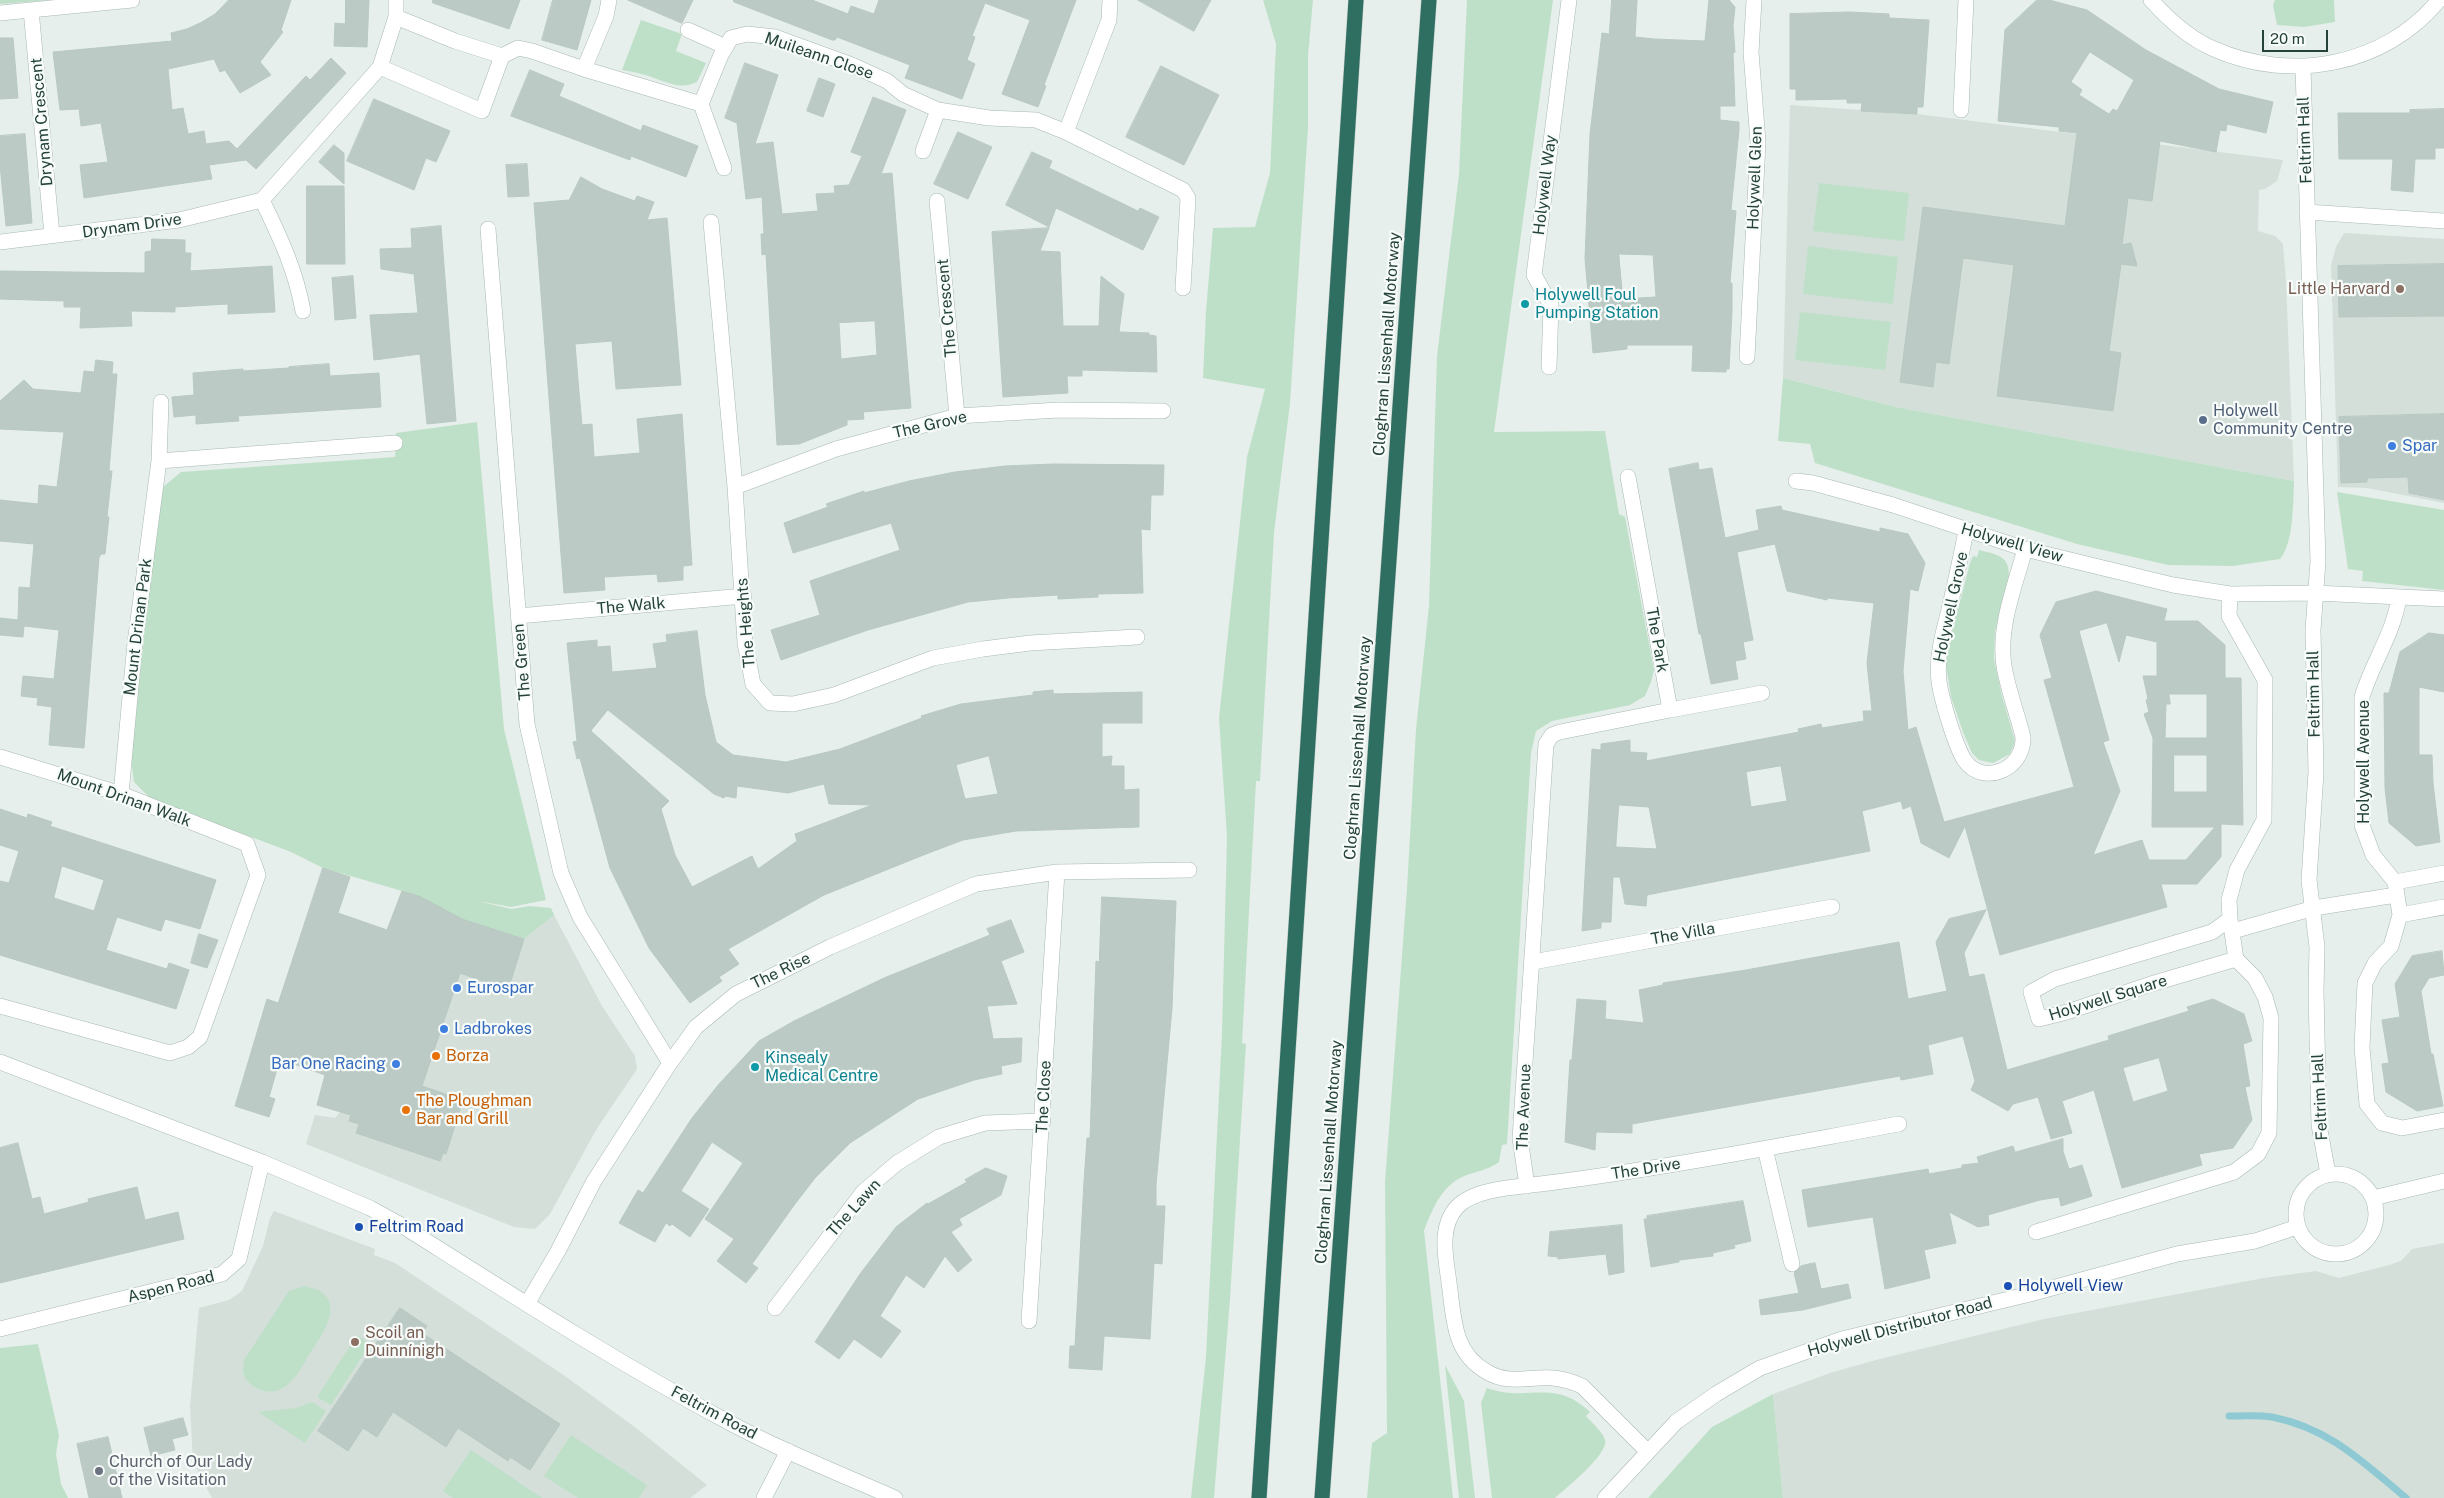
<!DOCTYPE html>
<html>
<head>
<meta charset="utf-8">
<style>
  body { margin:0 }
  #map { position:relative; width:2444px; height:1498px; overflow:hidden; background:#e6efeb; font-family:"Public Sans",sans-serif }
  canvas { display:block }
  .scale { position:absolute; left:2262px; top:30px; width:66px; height:22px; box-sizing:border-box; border:2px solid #24423a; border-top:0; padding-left:6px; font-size:15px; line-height:18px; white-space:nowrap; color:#24423a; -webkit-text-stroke:4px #f7fbf9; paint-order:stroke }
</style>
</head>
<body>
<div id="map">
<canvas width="2444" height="1498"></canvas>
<div class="scale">20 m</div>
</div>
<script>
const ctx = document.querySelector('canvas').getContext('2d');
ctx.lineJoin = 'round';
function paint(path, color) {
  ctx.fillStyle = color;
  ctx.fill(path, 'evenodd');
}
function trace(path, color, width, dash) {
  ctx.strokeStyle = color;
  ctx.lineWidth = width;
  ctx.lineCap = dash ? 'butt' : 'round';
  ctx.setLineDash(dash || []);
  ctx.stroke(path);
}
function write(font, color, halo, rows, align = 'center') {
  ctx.font = font + ' "Public Sans",sans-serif';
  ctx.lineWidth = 4.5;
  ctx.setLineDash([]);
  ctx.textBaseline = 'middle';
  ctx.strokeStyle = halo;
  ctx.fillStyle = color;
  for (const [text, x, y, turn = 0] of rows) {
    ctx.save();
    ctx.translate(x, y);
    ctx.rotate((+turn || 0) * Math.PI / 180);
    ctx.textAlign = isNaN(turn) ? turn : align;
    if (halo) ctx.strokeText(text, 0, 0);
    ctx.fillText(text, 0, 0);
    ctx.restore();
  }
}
paint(new Path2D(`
  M1790 105 1917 114 2283 160 2277 181 2265 189 2259 190 2258 231 2275 236 2283 244 2286 281 2294 481 1896 407 1783 378Z
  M2344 233 2444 239V503L2367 488 2338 487 2331 265 2336 247Z
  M416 895 462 919 524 939 554 915 602 1006 635 1056 637 1069 596 1130 550 1214 535 1229 514 1227 306 1144 315 1115 335 1118 340 1112Z
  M274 1211 375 1249 374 1255 395 1263 565 1376 636 1428 707 1485 690 1498H212L193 1462 190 1406 199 1308 229 1300 242 1291 263 1246 270 1218Z
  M2444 1243V1498H1783L1773 1394 1830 1373 1876 1360 2044 1319 2264 1278 2316 1271 2339 1278 2389 1265 2401 1261 2412 1249Z`), '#d4dfda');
paint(new Path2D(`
  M0 0H51L0 4Z
  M1263 0H1313L1308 56V127L1290 403 1274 533 1260 781H1256L1242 1043 1246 1044 1230 1299 1214 1498H1191L1206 1357 1222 1033 1227 837 1219 718 1247 457 1265 389 1203 378 1206 311 1213 228 1255 227 1270 173 1276 44Z
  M1467 0H1553L1494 432 1605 431 1619 514 1625 517 1654 670 1651 682 1645 696 1630 705 1552 721 1536 731 1531 753 1507 1144 1502 1145 1499 1162C1487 1171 1475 1171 1462 1177 1441 1187 1432 1210 1424 1231L1453 1498H1367L1372 1443 1387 1433 1385 1182 1407 889 1416 729 1429 606 1437 356 1459 174Z
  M2275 0H2334L2335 22 2304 27 2277 25 2273 5Z
  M641 20 682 34 676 51 706 63 697 82C677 91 664 80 645 75 638 73 630 71 622 70Z
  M1819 183 1909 193 1904 241 1813 231Z
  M1808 246 1898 257 1893 304 1803 294Z
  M1800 312 1891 322 1885 370 1795 360Z
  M1783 378 1896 407 2294 481C2293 503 2294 542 2280 559L2233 566 2168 565 2077 544 1815 463 1810 444 1778 441Z
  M477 422 504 729 546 900 511 907 478 901 511 909 530 906 551 908 554 915 524 939 462 919 416 895 323 868 291 852 151 799 134 782 131 760 157 514 163 487 181 472 395 457 396 433Z
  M2337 492 2444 510V590L2362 581 2363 571 2348 569Z
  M1979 550C1998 555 2009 555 2009 577L1995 631 1994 659 2002 696 2015 741 2010 754 1993 763 1979 760 1972 753 1963 732 1951 697 1945 659 1970 563 1973 556 1977 557Z
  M305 1286C309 1288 316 1288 320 1291 345 1307 319 1339 309 1355 302 1367 295 1381 283 1388 269 1397 246 1388 243 1371 243 1368 244 1363 244 1360L289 1291Z
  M357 1335 370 1344 331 1405 317 1397Z
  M38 1344 59 1435 56 1454 61 1484 68 1498H0V1348Z
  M1445 1365 1464 1401 1475 1498H1459Z
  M1487 1388C1529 1403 1553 1377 1590 1412L1586 1416C1592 1423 1603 1432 1605 1440 1609 1454 1566 1488 1555 1498H1492L1481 1403Z
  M1773 1394 1783 1498H1648L1712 1427Z
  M312 1402 326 1411 305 1443 258 1412 296 1408Z
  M571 1435 647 1485 639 1498H578L544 1476Z
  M471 1450 542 1498H453L443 1491Z`), '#bfe0c8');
trace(new Path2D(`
  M2229 1416C2243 1416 2258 1415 2272 1417 2329 1428 2363 1462 2406 1498`), '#8ec9d4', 7);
const building = new Path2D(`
  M229 0H291L281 30 283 32 260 62 271 75 240 93 225 70 220 72 214 59 168 69 172 110 183 108 188 134 204 131 206 144 229 141 237 149 306 76 310 80 331 58 346 73 256 169 246 160 209 165 212 179 84 198 80 165 108 162 101 123 81 126 79 109 60 110 53 52 172 41 171 33 187 29 202 22 215 14Z
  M346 0H369L367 47 334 46 335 23 345 24Z
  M433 0H520L509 29 433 3Z
  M553 0H591L577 50 542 40Z
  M628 0H693L682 23Z
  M734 0H812L848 14 851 6 874 14 879 0H1076L1044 85 1046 86 1038 107 1002 94 1030 20 985 3 972 36 975 37 967 60 975 64 962 99 905 78 910 65 837 37 835 40H832L734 2Z
  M1138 0H1211L1194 31Z
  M1612 0H1637L1635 37 1654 39 1705 41 1709 0H1729L1735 7 1733 26 1735 52 1733 53 1735 106H1720V120L1739 122V130L1731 210 1736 211 1730 283H1732V312L1729 369H1726V372L1692 371 1693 345H1627V349L1593 353 1585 258 1590 134 1602 33 1609 34ZM1619 254 1653 255 1656 297 1623 299Z
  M2037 0H2049L2087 10 2146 50 2219 89 2273 102 2266 133 2227 124 2226 131 2220 130 2216 152 2160 141 2152 201 2128 198 2122 245 2131 243 2137 266 2121 264 2109 351 2121 353 2113 411 1997 396 2014 265 1963 258 1949 364 1936 362 1933 387 1900 382 1923 207 2065 226 2077 133 2059 131V127L1998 121 2005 30ZM2090 52 2134 80 2117 111 2113 109 2109 114 2079 95 2082 90 2071 82Z
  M1850 12 1889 14V18L1929 20 1923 107H1917V114L1861 111 1862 103H1847V99L1796 100V89H1790V14Z
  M0 38H13L18 98 0 99Z
  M745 63 778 75 755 144 773 142 782 214 818 211 816 194 835 193 834 186 849 185 862 156 851 152 873 97 906 110 881 174 892 173 911 408 863 412 864 419 847 420V425L799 444 777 445 766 254 762 255 761 234H764L762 197 746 199 737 123 725 118ZM875 321 877 355 841 359 839 323Z
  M1161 66 1219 95 1184 165 1126 137Z
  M530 70 564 84 559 96 641 131 643 125 698 146 686 177 631 156 630 160 511 116Z
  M819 78 835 84 823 117 807 111Z
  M374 99 450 131 436 162 426 158 414 190 347 161Z
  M2444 109V148H2435V159H2415L2413 192 2391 190 2393 159H2339L2338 113H2410V110Z
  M958 132 992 147 968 199 934 184Z
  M25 134 32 223 6 226 0 165V136Z
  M334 145 344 153V184L319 162Z
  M1032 152 1052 161 1049 168 1138 211 1140 208 1159 217 1143 250 1056 208 1049 227 1006 205Z
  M527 164 529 196 508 197 506 165Z
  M581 177 602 189 635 201 637 196 654 202 647 220 667 218 681 385 616 389 612 341 575 344 579 392 582 425 592 424 594 457 640 453 637 419 682 414 692 565 683 566V580L658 582 657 574 604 577 605 590 564 593 534 203 569 200Z
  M307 186H344L345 264H307Z
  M441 226 456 421 427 424 420 354 374 360 370 315 418 313 414 274 381 269 380 249 412 248 411 229Z
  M1049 228 1040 251 1060 252 1063 326H1099L1101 276 1124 294 1119 332 1149 333V335L1156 336 1157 372 1082 370V376H1067L1068 393 1003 397 992 232Z
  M152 239 185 240V253H191L190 271 272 266 275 312 228 314V304L175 307V312L131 311 132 326 80 328 81 307H64V301L0 299V271L145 273V252L151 251Z
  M2444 264V316L2339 317 2338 266Z
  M353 276 356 318 335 320 332 278Z
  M96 360 113 362 112 374H117L109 471H112L107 517H109L105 554H101L99 558 84 748 49 745 52 707 37 705 38 698 21 696 23 676 54 679 59 630 24 626 23 637 0 635V618L18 620 19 587 30 588 34 544 0 541V500L38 504 39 485 57 487 64 432 0 429V401L24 380 33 389 81 393 84 371 94 372Z
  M329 364 330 376 379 373 381 407 238 416 239 421 196 424V415L174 417 172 397 194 395 193 373 243 369V371L289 368V367Z
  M2444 414V500L2409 493 2408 477 2367 478V482L2341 483 2339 417Z
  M1698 463 1699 470 1712 468 1725 538 1759 530 1756 510 1781 506 1782 510 1862 528 1880 532V528L1908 534 1925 563 1918 591 1910 589 1903 671 1908 730 1916 727 1944 822 2074 787 2044 680 2052 678 2040 635 2056 602 2096 591 2167 609 2164 621H2198L2225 645V678H2241L2243 825 2221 824V857L2197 884H2161L2167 907 2000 955 1965 826 1949 858 1921 843 1911 806 1903 809 1901 801 1862 811 1870 851 1647 895 1646 906 1625 904 1620 877H1613L1611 922H1601V928L1582 931 1592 749 1601 750V744L1630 740V752L1647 753 1646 761 1799 732 1798 729 1821 724 1822 728 1864 721 1863 711H1872L1867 663 1874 603 1827 598V600L1787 591 1775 544 1737 552 1753 640 1743 642 1746 659 1735 661 1738 679 1711 684 1701 634H1699L1669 469ZM2107 623 2119 662 2126 635 2157 642V676H2143L2148 699 2146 700 2149 712 2144 714 2153 738 2152 827H2215L2186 860H2149L2142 840 2093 855 2120 791 2103 742 2109 740 2079 631ZM2169 694H2207V738H2165L2166 704H2170ZM2174 755H2207V792H2174ZM1781 766 1787 801 1751 807 1746 772ZM1619 805 1649 807 1657 849 1616 847Z
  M1054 464 1164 465 1163 495H1151L1150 530 1141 529 1143 593 1098 594V597L1058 599V595L1008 598 968 602 868 630 781 660 771 630 820 615 810 581 900 550 891 523 793 553 784 523 828 507 826 504 864 491V493L909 481 955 472 1005 466Z
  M697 631 705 695 716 742 733 755 786 762 840 749 922 718 921 716 961 704 1033 695V692L1053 690V694L1142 692V723H1102V757L1112 756 1111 766H1124V790L1139 789V827L1016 831 963 840 926 854 824 895 728 949 739 964 719 977 722 981 690 1003 649 948 610 868 580 758 577 759 573 742 577 741 567 643 597 640V647L610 646 612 672 657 668 653 644 667 642 666 635ZM608 710 714 794 724 798 725 796 736 798 737 786 788 793 824 784 829 804 872 805 795 834 797 841 758 869 752 856 692 887 675 855 661 809 669 801 591 731ZM989 756 998 794 965 799 956 765Z
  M2429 633 2444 635V692L2419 687V755H2432L2433 783 2440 842 2416 846 2389 823 2385 788 2384 693H2389L2400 652Z
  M0 809 27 818 28 814 52 822 50 826 216 880 200 929 165 919 161 931 117 917 106 950 167 969 169 963 189 970 176 1009 0 955V881L9 883 19 851 0 845ZM62 866 104 880 94 911 54 898Z
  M323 868 350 877 338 913 387 930 402 891 419 896 462 919 524 939 508 990 460 973 422 1086 463 1100 446 1154 443 1153 440 1161 356 1133 359 1124 349 1121 351 1115 317 1105 325 1075 280 1059 269 1097 275 1099 269 1117 235 1106 267 999 278 1003Z
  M1102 897 1176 901 1172 1008 1156 1185V1206H1165L1162 1264 1154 1263 1150 1339 1104 1336 1102 1370 1069 1368 1070 1346H1075L1084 1182 1087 1138H1090L1096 961 1099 962Z
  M1986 910 1964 953 1969 977 1984 974 2007 1070 2109 1040 2108 1036 2189 1011 2187 1007 2213 999 2244 1014 2252 1041 2243 1044 2250 1086 2245 1087 2252 1120 2233 1148 2199 1154 2202 1165 2122 1188 2094 1090 2062 1101 2072 1133 2051 1139 2038 1097 2013 1104 2008 1111 1971 1090 1975 1081 1963 1036 1928 1045 1933 1074 1901 1080 1900 1076 1632 1124V1133L1596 1132 1595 1150 1565 1142 1570 1060H1572L1577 999 1606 1001 1605 1019 1644 1023 1639 990 1663 985V983L1746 970 1899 942 1908 999 1947 991 1936 942 1949 919ZM2159 1058 2168 1091 2133 1102 2123 1068Z
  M1011 920 1024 952 1001 961 1017 1004 987 1006 993 1039 1022 1038 1021 1062 1001 1066 1002 1074 974 1080 918 1099 850 1143 815 1178 795 1204 752 1264 758 1268 746 1283 717 1261 734 1239 705 1219 743 1163 712 1142 681 1191 709 1209 690 1237 672 1224 670 1226 666 1223 655 1242 619 1223 638 1190 643 1193 692 1118 719 1084 759 1041 794 1021 884 978 990 935 987 929Z
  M199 934 218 940 207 968 191 963Z
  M2442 951 2444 975 2429 978 2421 991 2431 1054H2433L2443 1106 2417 1111 2386 1092 2382 1064 2389 1063 2382 1020 2400 1017 2395 984 2412 956Z
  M2063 1139V1151L2069 1169 2082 1165 2092 1196 2061 1206 2059 1197 2040 1200 1988 1215 1989 1225 1978 1227 1949 1212 1956 1243 1924 1250 1930 1278 1885 1289 1873 1217 1808 1227 1802 1190 1928 1169 1929 1174 1962 1168V1165L1979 1163 1977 1157 2013 1146 2015 1152Z
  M18 1143 32 1199 40 1197 44 1214 89 1202 88 1199 137 1187 145 1220 178 1212 184 1239 0 1283V1148Z
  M986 1168 1007 1176 1001 1195 959 1219 962 1225 951 1232 972 1260 958 1272 945 1256 924 1288 906 1275 880 1316 901 1331 881 1358 854 1339 839 1359 815 1342 860 1274 896 1227 927 1203 928 1204 967 1182 965 1180Z
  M1743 1201 1751 1241 1734 1245 1735 1248 1713 1253V1256L1679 1260V1262L1651 1267 1644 1219H1647V1216Z
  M1622 1225 1624 1272 1609 1275 1606 1254 1558 1259V1257L1548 1256 1550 1232Z
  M1815 1263 1821 1289 1848 1284 1851 1298 1803 1310 1761 1315 1759 1300 1799 1293 1794 1273 1801 1266Z
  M400 1308 427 1326 422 1333 560 1424 530 1470 510 1457 508 1461 458 1428 446 1447 393 1412 377 1437 363 1428 348 1451 318 1431Z
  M183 1418 188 1435 172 1439 175 1450 151 1456 144 1428Z
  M108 1437 122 1498H89L77 1444Z`);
paint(building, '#bbcac4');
trace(building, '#b8c9c2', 1);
const minor = new Path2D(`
  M2151 0C2168 19 2190 39 2214 49 2291 83 2385 66 2439 0
  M31 10 52 235
  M0 13 132 0
  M688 30 726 47
  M502 56 518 48 532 51 584 69 606 16 609 0
  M380 67 482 111 502 56 455 41 396 17
  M2303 67 2318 561 2313 630 2316 772 2309 880 2317 947 2316 991 2319 1125 2328 1174
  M584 69 701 104 724 168
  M701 104 721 55 731 38 747 34 775 37 852 65 887 81 903 94 938 110 989 118 1036 120 1066 132 1183 190 1188 198 1183 288
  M1961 110 1966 0
  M1066 132 1109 20 1110 0
  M923 151 938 110
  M262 200C280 237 296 271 303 311
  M937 201 957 416
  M2307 212 2444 221
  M711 222 735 487 745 643 753 684 770 703 793 704 834 695 933 658 983 649 1030 643 1137 637
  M488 229 527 724 561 873 580 917 670 1063
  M0 242 179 220 262 200 380 67 396 17V0
  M1747 357 1758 142 1751 52 1754 0
  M1549 367 1551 305 1534 275 1569 0
  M159 461 161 402
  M1628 477 1670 710 1762 693
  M1796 481 1813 483 1893 505 2025 549 2173 585 2230 594 2315 593 2444 599
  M735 487 836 449 957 416 1059 410 1163 411
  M1966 531C1961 557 1955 583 1949 610 1943 633 1936 657 1939 681 1941 698 1956 748 1965 761 1983 786 2024 770 2023 737 2017 713 2008 690 2004 666 1998 627 2015 586 2025 549
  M2399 597C2394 633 2372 663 2362 697V825L2373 855 2395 882 2400 915 2391 946 2375 963 2365 983 2362 1047 2367 1104 2382 1123 2402 1128 2444 1120
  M518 616 744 596
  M0 757 121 794 247 844 258 875 200 1037 188 1047 170 1053 0 1006
  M121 794 135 643 159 461 395 443
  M2395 882 2444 873
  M2400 915 2444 907
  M2230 919 2212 932 2055 979 2031 992 2039 1019 2067 1012 2151 984 2236 959
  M2233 931 2314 908 2396 895
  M1533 962 1832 907
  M0 1062 262 1162 370 1208 401 1225C506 1291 610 1358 719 1417 775 1448 836 1472 895 1498
  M1765 1148 1792 1264
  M2296 1214a40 40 0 1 1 80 0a40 40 0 1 1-80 0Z
  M1527 1186 1520 1138 1546 744 1552 735 1560 732 1670 710
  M2373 1198 2444 1181
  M2036 1232 2234 1172 2258 1154 2269 1133 2271 1018 2265 997 2255 978 2236 959 2230 919 2229 900 2237 870 2264 820 2265 680 2229 616 2230 594
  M527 1304 558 1251 594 1181 670 1063 696 1027 736 994 830 947 976 884 1057 872 1189 870
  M775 1308 863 1192 897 1163 939 1137 985 1123 1043 1121
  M1029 1321 1057 872
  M0 1329 222 1274 239 1259 262 1162
  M1647 1451 1582 1386C1573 1382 1564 1379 1553 1378 1530 1376 1509 1385 1487 1372 1455 1354 1454 1323 1450 1290 1447 1263 1437 1229 1457 1207 1476 1187 1522 1187 1548 1183 1665 1168 1782 1145 1899 1124
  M764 1498 788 1451
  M1605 1498 1676 1422 1716 1394 1760 1368 1842 1339 2030 1294 2177 1254 2255 1241 2297 1227`);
const highway = new Path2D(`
  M1259 1498 1356 0
  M1322 1498 1429 0`);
trace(minor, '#a8b8b2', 16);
trace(highway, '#c2cac8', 16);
trace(minor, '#fff', 15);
trace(highway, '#2f6f62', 15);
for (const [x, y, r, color] of [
  [2400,289,5,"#8d6e63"],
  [1525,304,5,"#0f9aa8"],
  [2203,420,5,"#5c6f8a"],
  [2392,446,5,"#3f7fe0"],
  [457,988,5,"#3f7fe0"],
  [444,1029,5,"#3f7fe0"],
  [436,1056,5,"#e8710a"],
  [396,1064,5,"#3f7fe0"],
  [755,1067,5,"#0f9aa8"],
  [406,1110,5,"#e8710a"],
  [359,1227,5,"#1a4fb4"],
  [2008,1286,5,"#1a4fb4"],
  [355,1342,5,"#8d6e63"],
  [99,1471,5,"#6b7280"]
]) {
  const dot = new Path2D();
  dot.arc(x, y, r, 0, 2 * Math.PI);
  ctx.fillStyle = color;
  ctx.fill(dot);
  trace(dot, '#f7fbf9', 2);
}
write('16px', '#24423a', '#f7fbf9', [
  ["Muileann Close",819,56,19],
  ["Drynam Crescent",42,122,-95],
  ["Feltrim Hall",2305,140,-92],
  ["Holywell Glen",1755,178,-88],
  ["Holywell Way",1545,185,-83],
  ["Drynam Drive",132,226,-8],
  ["The Crescent",947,308,-95],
  ["Cloghran Lissenhall Motorway",1387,344,-86],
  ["The Grove",930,425,-13],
  ["Holywell View",2012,543,16],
  ["The Walk",631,606,-5],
  ["Holywell Grove",1951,607,-78],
  ["The Heights",746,623,-95],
  ["Mount Drinan Park",138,627,-83],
  ["The Park",1657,640,80],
  ["The Green",522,662,-95],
  ["Feltrim Hall",2314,694,-91],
  ["Cloghran Lissenhall Motorway",1358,748,-86],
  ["Holywell Avenue",2364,762,-90],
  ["Mount Drinan Walk",124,798,20],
  ["The Villa",1683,934,-10],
  ["The Rise",781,971,-26],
  ["Holywell Square",2108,998,-17],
  ["The Close",1044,1097,-87],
  ["Feltrim Hall",2320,1097,-93],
  ["The Avenue",1524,1107,-88],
  ["Cloghran Lissenhall Motorway",1329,1152,-86],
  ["The Drive",1646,1169,-9],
  ["The Lawn",854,1208,-48],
  ["Aspen Road",171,1287,-14],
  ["Holywell Distributor Road",1900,1327,-15],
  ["Feltrim Road",714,1413,28]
]);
write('16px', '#785e54', '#f7fbf9', [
  ["Little Harvard",2390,289],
  ["Scoil an",365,1333,"left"],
  ["Duinnínigh",365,1351,"left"]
], 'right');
write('16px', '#0d838f', '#f7fbf9', [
  ["Holywell Foul",1535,295],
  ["Pumping Station",1535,313],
  ["Kinsealy",765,1058],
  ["Medical Centre",765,1076]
], 'left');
write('16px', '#4e5e75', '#f7fbf9', [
  ["Holywell",2213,411],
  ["Community Centre",2213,429]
], 'left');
write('16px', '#366cbe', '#f7fbf9', [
  ["Spar",2402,446],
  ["Eurospar",467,988],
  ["Ladbrokes",454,1029],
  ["Bar One Racing",386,1064,"right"]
], 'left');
write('16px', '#c56008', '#f7fbf9', [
  ["Borza",446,1056],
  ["The Ploughman",416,1101],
  ["Bar and Grill",416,1119]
], 'left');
write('16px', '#164399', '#f7fbf9', [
  ["Feltrim Road",369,1227],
  ["Holywell View",2018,1286]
], 'left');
write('16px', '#5b616d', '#f7fbf9', [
  ["Church of Our Lady",109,1462],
  ["of the Visitation",109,1480]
], 'left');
</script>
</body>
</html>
